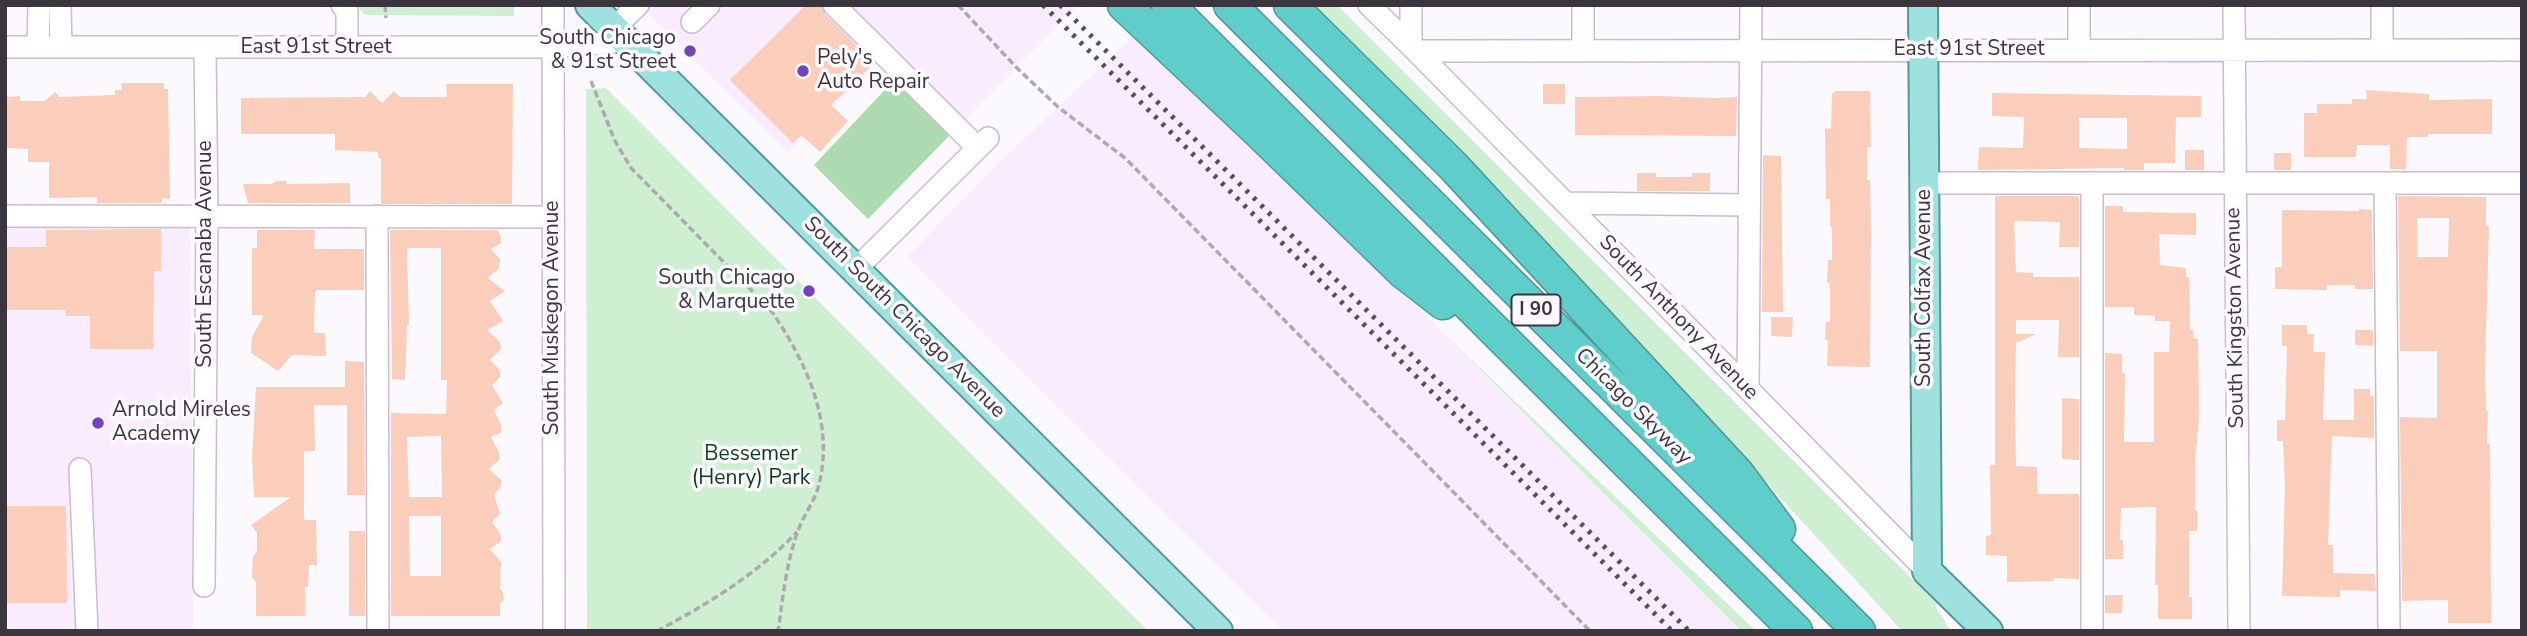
<!DOCTYPE html>
<html>
<head>
<meta charset="utf-8">
<style>
  body { margin:0 }
  #map { position:relative; width:2527px; height:636px; overflow:hidden; background:#fcf9fe; font-family:"Nunito Sans",sans-serif }
  canvas { display:block }
  .frame { position:absolute; inset:0; border:7px solid #3b353e; pointer-events:none }
</style>
</head>
<body>
<div id="map">
<canvas width="2527" height="636"></canvas>
<div class="frame"></div>
</div>
<script>
const ctx = document.querySelector('canvas').getContext('2d');
ctx.lineJoin = 'round';
function paint(path, color) {
  ctx.fillStyle = color;
  ctx.fill(path, 'evenodd');
}
function trace(path, color, width, dash) {
  ctx.strokeStyle = color;
  ctx.lineWidth = width;
  ctx.lineCap = dash ? 'butt' : 'round';
  ctx.setLineDash(dash || []);
  ctx.stroke(path);
}
function write(font, color, halo, rows, align = 'center') {
  ctx.font = font + ' "Nunito Sans",sans-serif';
  ctx.lineWidth = 7;
  ctx.setLineDash([]);
  ctx.textBaseline = 'middle';
  ctx.strokeStyle = halo;
  ctx.fillStyle = color;
  for (const [text, x, y, turn = 0] of rows) {
    ctx.save();
    ctx.translate(x, y);
    ctx.rotate((+turn || 0) * Math.PI / 180);
    ctx.textAlign = isNaN(turn) ? turn : align;
    if (halo) ctx.strokeText(text, 0, 0);
    ctx.fillText(text, 0, 0);
    ctx.restore();
  }
}
paint(new Path2D(`
  M639 5H1078L960 124 889 52 788 152Z
  M1134 36 1453 342 1741 631H1283L907 257 996 165Z
  M5 216H190L193 631H5Z`), '#f8ecfe');
paint(new Path2D(`
  M356 5H514V16L365 15Z
  M1314 5H1337L1937 604 1936 607 1951 631H1902L1506 197Z
  M606 88 1148 631H587L586 89Z
  M1453 342 1756 631H1741Z`), '#cfefd2');
paint(new Path2D(`
  M896 78 953 132 868 219 814 165Z`), '#aedab1');
paint(new Path2D(`
  M806 5H821L825 14 874 63 831 105 848 121 820 152 801 135 793 143 730 80Z
  M121 83H164V89H168L170 199 162 198V203H97V197L49 198V162H28V149L5 148V97L20 96V101H45L55 92 59 97 115 95V90H122Z
  M446 84H513L512 204H381V158H378V152L335 150V134H241V98L356 97H365L370 91 382 103 394 91 400 97H447Z
  M1543 84H1565V104H1543Z
  M2366 90 2429 94V100L2492 99V134H2428V137H2407L2406 169H2390V145H2357L2356 157H2304V113H2317V104H2352V99H2367Z
  M1836 91H1870L1871 147H1867V180H1870L1871 232 1870 367 1827 366 1828 340H1825L1826 322H1830V283H1827L1828 260H1832V227H1830V199H1826L1825 128 1831 129 1832 93Z
  M1992 93 2201 96V117H2176L2175 163H2144V170H2124V168L1978 170 1979 147 2023 148 2024 117 1992 116ZM2079 118H2127V149L2079 148Z
  M1660 96 1715 98 1737 97 1736 136 1575 135V97Z
  M2185 150H2204V170H2185Z
  M2274 153H2291V170H2274Z
  M1763 155 1781 156 1783 312H1762Z
  M1637 173H1656V177H1692V173H1710V191H1637Z
  M277 181H286L287 184 350 183V203H248L243 184H271Z
  M1995 196H2078L2079 199V247H2059L2060 222 2014 221 2016 272 2033 273V277H2079V357H2058L2059 320H2016V334H2036L2016 343 2015 402 2016 466 2037 467V494H2079V579L2054 578V581L2007 582V556L1986 555V536L1991 535 1990 465H1995Z
  M2398 196 2486 197V226H2489L2485 369 2486 411H2488L2487 444H2490L2491 623H2448V600L2402 601 2400 417 2437 418V351H2400ZM2417 218H2449L2448 257H2417Z
  M2105 206H2123V212L2196 213V235L2159 234 2160 265 2186 268V277H2189L2190 330H2193V338L2198 339 2199 417 2195 463V511H2197V531H2189V597H2192V619H2158V585H2155L2156 507 2121 508 2120 540H2123V559H2105V353L2122 354V373H2125L2124 442H2154V352H2169L2170 321H2155V316L2134 315V307H2105Z
  M2359 209 2372 210 2373 289H2355V285H2327V290L2275 289V267H2282V210L2359 211Z
  M161 229V271H154L153 349H90V316H66L65 310H5V247H46V230Z
  M257 230H315L314 249H364V290H317L315 292 314 333H325L326 356 292 355 278 371 251 353 252 337 264 315H252V248H257Z
  M390 230H497L501 236V243L491 249 500 259 499 268 488 278 505 291 490 301 503 321 487 330 500 342 501 349 490 360 500 370V377L492 385 503 403 494 410 501 425V433L491 437 499 452 500 459 489 469 501 480V486L494 495 500 514 492 522 501 535V541L490 549 501 562 500 589 503 592 504 600 500 604V616H391V413L446 414 447 380H441V248H407L409 325H407L405 380 392 379ZM441 436 442 497H409L407 437ZM409 516H441V576H410Z
  M1771 317H1793L1792 337 1771 336Z
  M2282 325H2307V334H2314L2313 352H2325L2323 420H2354V389H2370V396H2374V438L2332 436 2328 545H2333V573L2375 574 2376 591 2340 590V597L2282 596 2285 486 2283 441H2277V420H2285L2287 346H2282Z
  M2355 330H2373V346L2355 345Z
  M345 361 364 362 365 495H347V405H314L315 451H304V520H316L317 565H309L308 587H305V616H256V582L252 577 253 556 257 552V533L251 525 291 497H254L252 459 256 387H345Z
  M2062 398 2079 399V460L2062 459Z
  M5 506H66L67 603H5Z
  M349 531H365V616H349Z
  M2105 595H2123L2122 613H2105Z`), '#fbcdbb');
const minor = new Path2D(`
  M60 5 61 47
  M342 5 347 11V47
  M553 5 554 631
  M834 5 978 148
  M1369 5 1416 51 1927 571
  M1411 5V46
  M1583 5V50
  M2079 5V50
  M2234 5 2239 631
  M2382 5V50
  M692 22 709 5
  M613 29 638 5
  M5 47H553L627 41
  M38 47 39 5
  M1416 51 2522 50
  M1924 183H2522
  M2092 183V631
  M2385 183 2389 631
  M1565 203 1749 205
  M5 216 553 217
  M377 216 378 631
  M855 270 988 138
  M1748 389 1751 5
  M80 469 87 631
  M204 586 207 216 205 48`);
const major = new Path2D(`
  M590 5 1218 631
  M1923 5 1927 571 1988 631`);
const highway = new Path2D(`
  M1124 5 1260 133 1403 272 1443 303
  M1168 5 1796 631
  M1230 5 1859 631
  M1290 5 1454 167 1738 474 1779 529`);
trace(minor, '#cabbd1', 24);
trace(major, '#529899', 32);
trace(highway, '#529899', 35);
trace(new Path2D(`
  M385 5 386 18
  M958 5 1016 67 1058 107 1125 158 1590 631
  M591 81 615 141 631 168 770 309C806 361 836 424 818 488 813 504 803 516 798 531 786 563 783 598 778 631
  M657 631C708 604 757 574 797 532
  M676 631H684`), '#ada9af', 3.5, [7, 3.5]);
trace(minor, '#fff', 21);
trace(major, '#9fe1df', 28);
trace(highway, '#5fcdca', 32);
trace(new Path2D(`
  M1043 5 1672 631
  M1060 5 1689 631`), '#555058', 5, [3.5, 7]);
for (const [x, y, r, color] of [
  [690,51,7,"#7244bb"],
  [803,71,7,"#7244bb"],
  [809,291,7,"#7244bb"],
  [98,423,7,"#7244bb"]
]) {
  const dot = new Path2D();
  dot.arc(x, y, r, 0, 2 * Math.PI);
  ctx.fillStyle = color;
  ctx.fill(dot);
  trace(dot, '#fcf9fe', 2.5);
}
for (const [x, y, w] of [
  [1536,310,49]
]) {
  const box = new Path2D();
  box.roundRect(x - w / 2, y - 15.5, w, 31, 5);
  ctx.fillStyle = '#fcf9fe';
  ctx.fill(box);
  trace(box, '#3b353e', 2);
}
write('bold 19px', '#3b353e', null, [
  ["I 90",1536,310]
]);
write('21px', '#3b353e', '#fcf9fe', [
  ["South Chicago",676,39],
  ["& 91st Street",676,63],
  ["Pely's",817,59,"left"],
  ["Auto Repair",817,83,"left"],
  ["South Chicago",795,279],
  ["& Marquette",795,303],
  ["Arnold Mireles",112,411,"left"],
  ["Academy",112,435,"left"]
], 'right');
write('21px', '#3b353e', '#fcf9fe', [
  ["East 91st Street",316,48],
  ["East 91st Street",1969,50],
  ["South Escanaba Avenue",206,254,-90],
  ["South Colfax Avenue",1925,288,-90],
  ["South Muskegon Avenue",553,318,-90],
  ["South South Chicago Avenue",904,318,45],
  ["South Anthony Avenue",1678,318,46],
  ["South Kingston Avenue",2236,318,-91],
  ["Chicago Skyway",1633,407,45]
]);
write('21px', '#0c3c17', '#fcf9fe', [
  ["Bessemer",751,455],
  ["(Henry) Park",751,479]
]);
</script>
</body>
</html>
